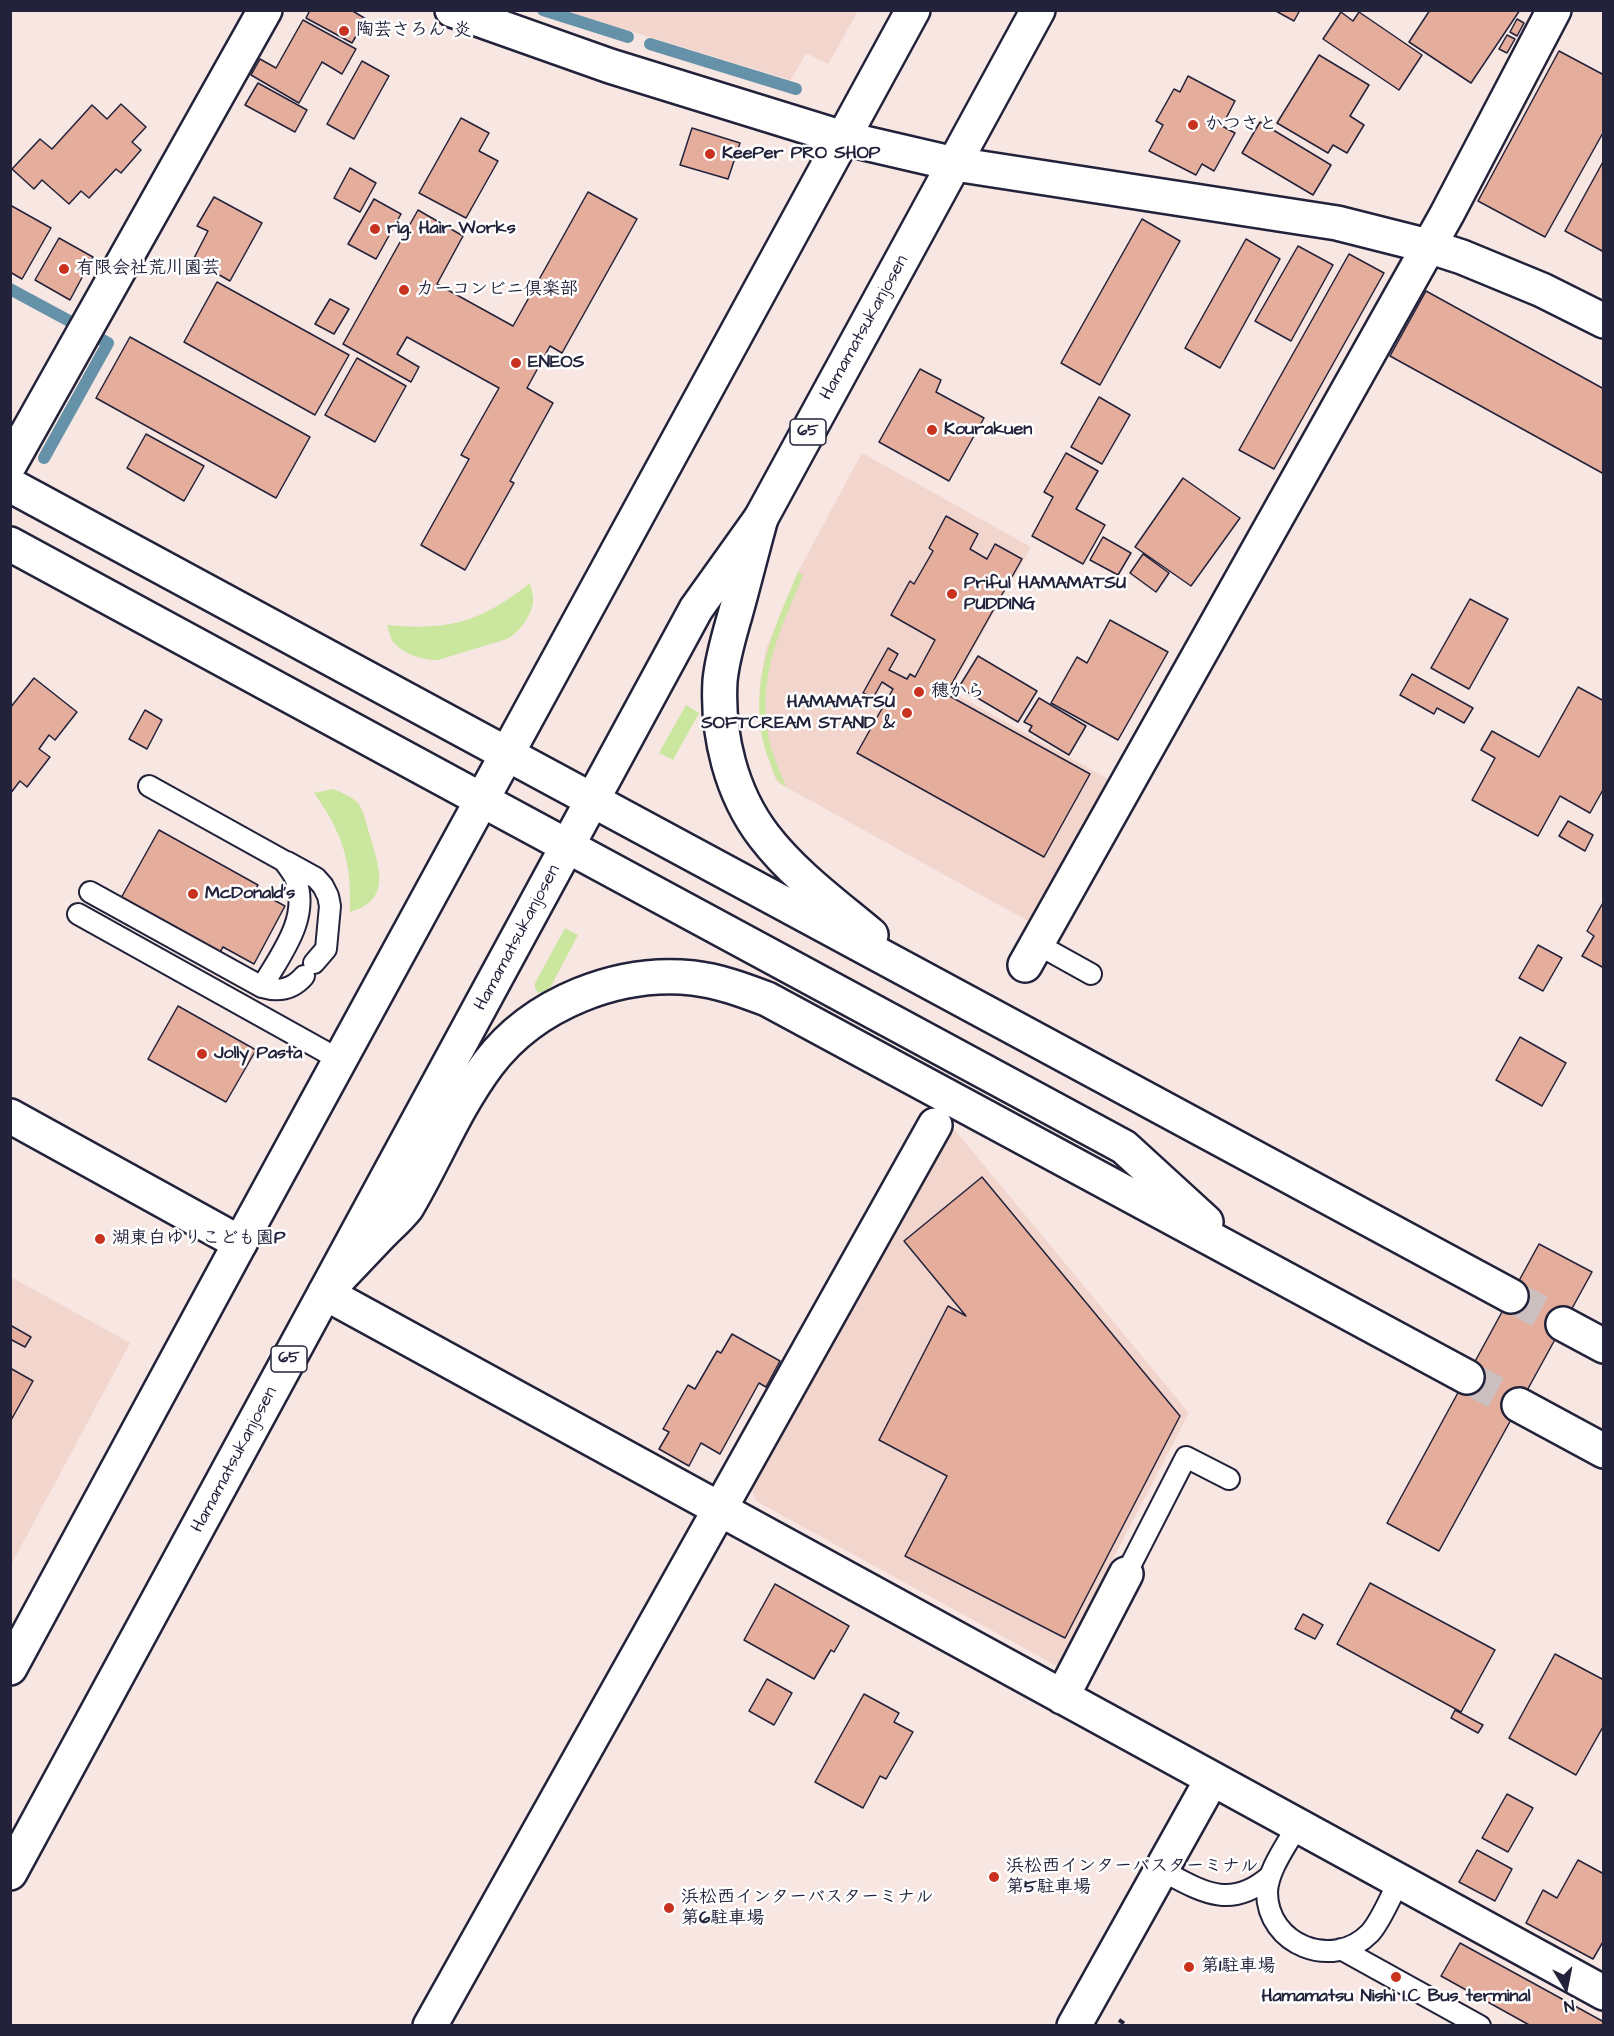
<!DOCTYPE html>
<html>
<head>
<meta charset="utf-8">
<style>
  body { margin:0 }
  #map { position:relative; width:1614px; height:2036px; overflow:hidden; background:#f7e6e1; font-family:"Architects Daughter",sans-serif }
  canvas { display:block }
  .frame { position:absolute; inset:0; border:12px solid #22223b; pointer-events:none }
  .north { position:absolute; left:1536px; top:1958px; width:60px; height:60px; -webkit-text-stroke:4px #fff; paint-order:stroke; rotate:170deg; font-size:16px; font-weight:700; line-height:24px; text-align:center; color:#22223b }
  .north::after { content:''; display:block; margin:auto; width:21px; height:27px; background:#22223b; clip-path:polygon(50% 0,100% 100%,50% 72%,0 100%) }
</style>
</head>
<body>
<div id="map">
<canvas width="1614" height="2036"></canvas>
<div class="frame"></div>
<div class="north">N</div>
</div>
<script>
const ctx = document.querySelector('canvas').getContext('2d');
ctx.lineJoin = 'round';
function paint(path, color) {
  ctx.fillStyle = color;
  ctx.fill(path, 'evenodd');
}
function trace(path, color, width, dash) {
  ctx.strokeStyle = color;
  ctx.lineWidth = width;
  ctx.lineCap = dash ? 'butt' : 'round';
  ctx.setLineDash(dash || []);
  ctx.stroke(path);
}
function write(font, color, halo, rows, align = 'center') {
  ctx.font = font + ' "Architects Daughter","Klee One",sans-serif';
  ctx.lineWidth = 5;
  ctx.setLineDash([]);
  ctx.textBaseline = 'middle';
  ctx.strokeStyle = halo;
  ctx.fillStyle = color;
  for (const [text, x, y, turn = 0] of rows) {
    ctx.save();
    ctx.translate(x, y);
    ctx.rotate((+turn || 0) * Math.PI / 180);
    ctx.textAlign = isNaN(turn) ? turn : align;
    if (halo) ctx.strokeText(text, 0, 0);
    ctx.fillText(text, 0, 0);
    ctx.restore();
  }
}
paint(new Path2D(`
  M564 11H858L828 64 806 53 791 80Z
  M862 453 1031 547 950 691 1108 779 1028 921 777 782 766 751 760 718V683L766 649 798 572Z
  M954 1129 1189 1413 1057 1666 756 1501 752 1489Z
  M11 1277 130 1343 11 1565Z`), '#f2d5cc');
paint(new Path2D(`
  M798 572 803 575C778 636 755 680 771 748 775 761 781 774 786 787 774 780 774 772 769 760 744 693 772 633 798 572Z
  M530 583C531 589 534 596 533 603 530 617 519 633 507 639L438 660C424 661 404 654 394 643 390 638 389 631 387 625 449 631 481 622 530 583Z
  M686 705 699 713 673 760 659 753Z
  M333 789C341 792 352 797 358 803 365 812 367 828 371 839 380 870 391 900 350 912 352 864 343 833 314 793Z
  M565 928 578 935 549 990 538 993 535 988V983Z`), '#cbe79f');
trace(new Path2D(`
  M543 10 628 37
  M650 44 796 89
  M10 289 73 323
  M44 458 108 343 99 338`), '#6592a9', 12);
const building = new Path2D(`
  M310 10H351L366 19 352 43 306 18Z
  M1274 10H1300L1294 21Z
  M1430 10H1520L1471 83 1409 42Z
  M1341 12 1353 21 1359 12 1422 55 1399 90 1323 39Z
  M1517 19 1524 23 1517 36 1510 32Z
  M303 20 356 49 342 74 322 62 299 103 251 75 260 59 276 68Z
  M1507 35 1515 39 1507 53 1499 49Z
  M1559 51 1604 75V131L1545 237 1478 201Z
  M1319 55 1369 85 1350 116 1364 125 1347 153 1333 145 1328 153 1277 123Z
  M362 61 389 76 354 139 327 124Z
  M1188 76 1235 101 1222 126 1235 133 1214 171 1202 164 1196 175 1149 151 1163 125 1156 121 1174 89 1180 92Z
  M258 83 307 110 295 132 245 105Z
  M121 104 146 127 132 142 141 150 121 173 116 169 89 198 81 191 69 204 42 180 34 189 12 169 40 139 52 149 92 105 107 119Z
  M461 118 489 133 479 151 498 161 466 218 419 193Z
  M1260 122 1331 165 1313 195 1242 153Z
  M692 128 740 143 728 179 680 165Z
  M1604 160V252L1565 231Z
  M350 168 376 183 360 212 334 198Z
  M588 192 637 219 562 353 550 346 527 388 553 403 510 481 514 483 465 570 421 545 469 459 461 455 499 388 407 337 397 354 419 367 411 382 343 344 418 210 463 236 437 284 513 326Z
  M214 197 262 223 230 281 193 260 208 231 197 226Z
  M374 199 401 214 376 259 348 244Z
  M10 205 51 228 22 279 10 272Z
  M1142 219 1180 241 1100 385 1061 363Z
  M59 238 93 257 70 300 35 280Z
  M1246 239 1280 259 1220 368 1185 348Z
  M1298 246 1333 265 1291 341 1255 321Z
  M1349 254 1384 273 1274 469 1239 450Z
  M217 282 349 355 315 415 184 342Z
  M1426 291 1604 389V474L1390 356Z
  M330 299 349 309 334 334 315 324Z
  M130 337 310 437 276 498 96 398Z
  M357 358 406 386 375 442 325 415Z
  M920 369 941 380 936 392 984 418 949 481 879 442Z
  M1099 397 1130 415 1102 464 1071 447Z
  M146 434 204 466 184 501 127 468Z
  M1066 453 1098 471 1076 509 1105 525 1083 564 1032 536 1053 497 1044 492Z
  M1183 478 1240 518 1191 586 1135 547Z
  M946 516 978 534 970 549 987 559 995 544 1022 559 946 694 1090 774 1044 857 857 753 893 689 882 682 873 698 863 693 888 648 898 654 889 670 907 679 910 674 915 677 935 640 891 615 910 581 914 584 933 551 929 548Z
  M1103 537 1131 553 1118 575 1090 560Z
  M1143 554 1169 573 1156 592 1130 573Z
  M1470 599 1508 619 1469 689 1431 668Z
  M1110 620 1168 652 1118 740 1051 703 1077 657 1087 663Z
  M978 656 1037 691 1018 722 959 687Z
  M1412 674 1473 708 1464 723 1437 708 1434 714 1400 695Z
  M34 678 77 712 55 740 49 735 39 749 50 757 27 787 20 781 10 794V708Z
  M1578 687 1604 701V788L1590 813 1560 796 1538 836 1472 800 1495 758 1481 750 1492 731 1539 757Z
  M1039 698 1086 726 1069 755 1029 731 1032 726 1024 722Z
  M145 710 162 720 147 749 129 739Z
  M1568 821 1593 835 1585 851 1559 836Z
  M159 830 258 885 255 890 285 906 254 964 223 947 220 952 121 898Z
  M1604 901V968L1582 956 1594 936 1587 931Z
  M1538 945 1562 958 1543 991 1519 978Z
  M178 1006 256 1050 226 1102 148 1059Z
  M1520 1037 1566 1063 1542 1106 1496 1080Z
  M982 1177 1180 1416 1065 1638 905 1556 947 1476 879 1440 948 1306 966 1316 904 1241Z
  M1539 1244 1592 1272 1439 1551 1387 1523Z
  M10 1325 31 1337 25 1347 10 1339Z
  M732 1334 780 1361 766 1387 759 1383 720 1454 701 1443 689 1466 659 1449 669 1432 663 1429 688 1385 695 1389 717 1351 721 1353Z
  M10 1368 33 1381 10 1422Z
  M1370 1583 1495 1650 1461 1712 1337 1644Z
  M775 1584 849 1626 834 1652 831 1650 814 1679 744 1640Z
  M1303 1614 1323 1625 1315 1639 1295 1629Z
  M1555 1654 1604 1680V1725L1576 1775 1509 1738Z
  M767 1679 792 1693 774 1725 749 1711Z
  M864 1694 899 1713 894 1722 913 1732 886 1779 880 1776 863 1808 815 1782Z
  M1455 1710 1483 1725 1478 1733 1451 1718Z
  M1507 1794 1533 1808 1508 1852 1482 1838Z
  M1477 1850 1512 1869 1495 1901 1459 1882Z
  M1578 1860 1604 1874V1940L1593 1959 1526 1923 1543 1890 1557 1898Z
  M1460 1943 1604 2022V2026H1531L1441 1976Z`);
paint(building, '#e5ad9c');
trace(building, '#22223b', 1.5);
trace(new Path2D(`
  M1511 1296 1563 1324
  M1467 1377 1519 1405`), '#ccbfc0', 33, [33, 16]);
const service = new Path2D(`
  M149 786 284 861C288 867 294 874 296 880 310 919 280 955 262 987
  M287 862 316 878 323 886 328 896 330 906 326 949 314 963
  M90 892 262 987C279 992 292 990 304 976
  M78 914 340 1060
  M1037 944 1091 974
  M1126 1574 1186 1457 1229 1479
  M1297 1826C1287 1845 1268 1869 1267 1892 1267 1945 1333 1971 1370 1933 1381 1921 1391 1896 1399 1881
  M1161 1870C1201 1891 1230 1911 1270 1876
  M1341 1949 1480 2026`);
const minor = new Path2D(`
  M10 464 265 10
  M1025 965 1447 214 1554 10
  M10 1116 240 1243
  M325 1293 1604 1993
  M1062 1697 1126 1574
  M430 2026 935 1125
  M1074 2026 1212 1779`);
const tertiary = new Path2D(`
  M452 10 610 66 843 138 955 164 1337 223 1428 246 1462 257 1542 290 1604 321
  M10 485 507 754
  M10 544 482 800`);
const primary = new Path2D(`
  M10 1668 240 1243 913 10
  M10 1873 696 609 761 518 1038 10`);
const motorway = new Path2D(`
  M761 518C752 550 744 583 735 615 729 636 722 659 720 681 717 735 731 793 764 836 793 874 834 904 871 935
  M507 754 1511 1296
  M482 800 1124 1147 1206 1222
  M325 1293C344 1273 363 1253 382 1233 390 1225 400 1216 407 1207 435 1160 455 1108 488 1064 534 1003 618 970 693 978 719 981 743 990 767 999L1467 1377
  M1563 1324 1604 1346
  M1519 1405 1604 1451`);
trace(service, '#22223b', 24);
trace(minor, '#22223b', 38);
trace(tertiary, '#22223b', 38);
trace(primary, '#22223b', 38);
trace(motorway, '#22223b', 38);
trace(new Path2D(`
  M1119 2020 1128 2026`), '#22223b', 4, [6, 4.5]);
trace(service, '#fff', 20);
trace(minor, '#fff', 33);
trace(tertiary, '#fff', 33);
trace(primary, '#fff', 33);
trace(motorway, '#fff', 33);
for (const [x, y, r, color] of [
  [344,31,6,"#c8321e"],
  [1193,125,6,"#c8321e"],
  [710,154,6,"#c8321e"],
  [375,229,6,"#c8321e"],
  [64,269,6,"#c8321e"],
  [404,290,6,"#c8321e"],
  [516,363,6,"#c8321e"],
  [932,430,6,"#c8321e"],
  [952,594,6,"#c8321e"],
  [919,692,6,"#c8321e"],
  [907,713,6,"#c8321e"],
  [193,894,6,"#c8321e"],
  [202,1054,6,"#c8321e"],
  [100,1239,6,"#c8321e"],
  [994,1877,6,"#c8321e"],
  [669,1908,6,"#c8321e"],
  [1189,1967,6,"#c8321e"],
  [1396,1977,6,"#c8321e"]
]) {
  const dot = new Path2D();
  dot.arc(x, y, r, 0, 2 * Math.PI);
  ctx.fillStyle = color;
  ctx.fill(dot);
  trace(dot, '#fff', 2);
}
for (const [x, y, w] of [
  [808,432,36],
  [289,1359,36]
]) {
  const box = new Path2D();
  box.roundRect(x - w / 2, y - 13, w, 26, 4.5);
  ctx.fillStyle = '#fff';
  ctx.fill(box);
  trace(box, '#22223b', 1.5);
}
write('bold 16px', '#22223b', null, [
  ["65",808,432],
  ["65",289,1359]
]);
write('bold 18px', '#22223b', '#fff', [
  ["陶芸さろん 炎",356,31],
  ["かつさと",1205,125],
  ["KeePer PRO SHOP",722,154],
  ["rig. Hair Works",387,229],
  ["有限会社荒川園芸",76,269],
  ["カーコンビニ倶楽部",416,290],
  ["ENEOS",528,363],
  ["Kourakuen",944,430],
  ["Priful HAMAMATSU",964,584],
  ["PUDDING",964,605],
  ["穂から",931,692],
  ["HAMAMATSU",895,703,"right"],
  ["SOFTCREAM STAND &",895,724,"right"],
  ["McDonald's",205,894],
  ["Jolly Pasta",214,1054],
  ["湖東白ゆりこども園P",112,1239],
  ["浜松西インターバスターミナル",1006,1867],
  ["第5駐車場",1006,1888],
  ["浜松西インターバスターミナル",681,1898],
  ["第6駐車場",681,1919],
  ["第1駐車場",1201,1967],
  ["Hamamatsu Nishi I.C Bus terminal",1396,1997,"center"]
], 'left');
write('18px', '#22223b', '#fff', [
  ["Hamamatsukanjosen",865,328,-61],
  ["Hamamatsukanjosen",518,938,-62],
  ["Hamamatsukanjosen",235,1460,-62]
]);
</script>
</body>
</html>
